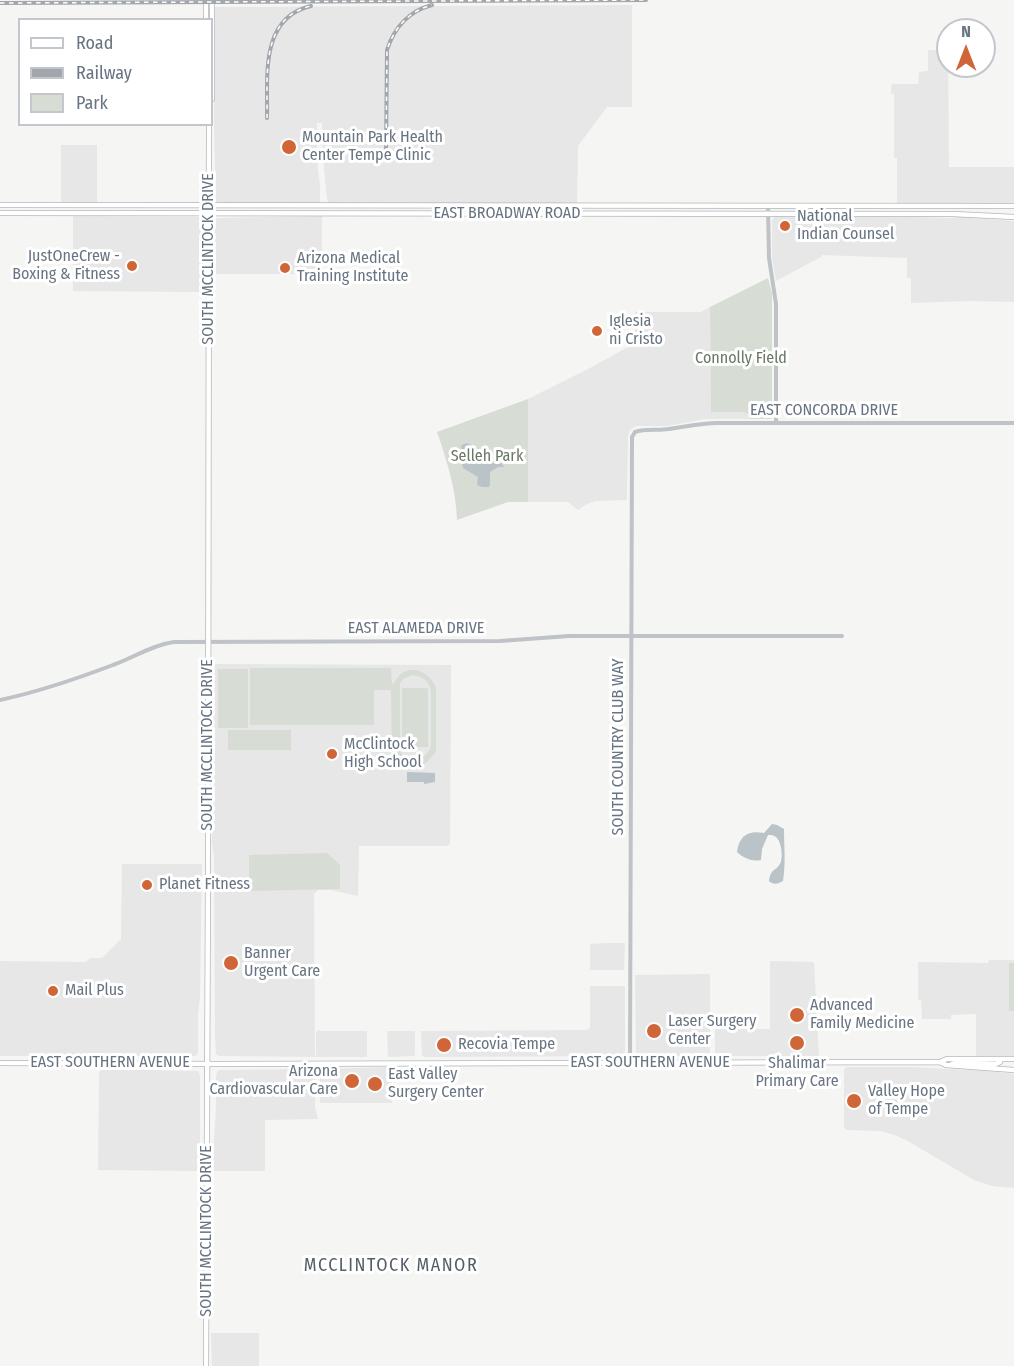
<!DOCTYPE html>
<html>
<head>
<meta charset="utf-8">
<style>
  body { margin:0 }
  #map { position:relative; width:1014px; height:1366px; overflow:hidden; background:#f5f6f3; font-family:"Fira Sans Condensed",sans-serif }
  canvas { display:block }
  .legend { position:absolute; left:18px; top:18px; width:195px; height:108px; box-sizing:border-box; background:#fff; border:2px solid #c3c7cd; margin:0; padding:8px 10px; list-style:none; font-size:18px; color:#687481 }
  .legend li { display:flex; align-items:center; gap:12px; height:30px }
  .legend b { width:30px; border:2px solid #c3c7cd }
  .north { position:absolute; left:936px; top:18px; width:60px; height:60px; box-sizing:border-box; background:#fff; border:2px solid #c3c7cd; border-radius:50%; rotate:0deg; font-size:16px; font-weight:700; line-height:24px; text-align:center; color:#687481 }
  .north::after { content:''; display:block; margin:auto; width:21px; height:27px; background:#d06538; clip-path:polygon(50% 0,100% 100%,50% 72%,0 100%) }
</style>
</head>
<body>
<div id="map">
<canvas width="1014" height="1366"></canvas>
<ul class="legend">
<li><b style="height:8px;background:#fff"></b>Road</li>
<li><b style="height:8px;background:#a3a7ac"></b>Railway</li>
<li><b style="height:16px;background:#d7dcd4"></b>Park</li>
</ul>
<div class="north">N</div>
</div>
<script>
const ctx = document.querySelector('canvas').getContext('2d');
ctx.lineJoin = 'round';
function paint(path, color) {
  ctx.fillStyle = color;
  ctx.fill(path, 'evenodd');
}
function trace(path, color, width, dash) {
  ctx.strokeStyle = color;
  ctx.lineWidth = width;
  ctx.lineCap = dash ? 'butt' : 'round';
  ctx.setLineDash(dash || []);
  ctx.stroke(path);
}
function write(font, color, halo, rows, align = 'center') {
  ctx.font = font + ' "Fira Sans Condensed",sans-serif';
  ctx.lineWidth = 6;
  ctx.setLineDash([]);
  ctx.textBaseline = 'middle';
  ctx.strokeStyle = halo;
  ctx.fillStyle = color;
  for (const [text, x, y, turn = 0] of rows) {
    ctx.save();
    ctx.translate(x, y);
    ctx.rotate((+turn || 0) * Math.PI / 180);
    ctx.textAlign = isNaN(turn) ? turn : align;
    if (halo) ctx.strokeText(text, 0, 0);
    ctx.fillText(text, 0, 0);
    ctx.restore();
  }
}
paint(new Path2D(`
  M632 5V107H607L578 146 577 204 329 203 327 200 323 158 322 123H317V160L320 186V203H218L215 200 216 175 215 168 214 123V7Z
  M928 50H948L949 167H1014V203H897V158H894V94H891V87L892 84H918L919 72 928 71Z
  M61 145H97V203H61Z
  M73 216 197 217 201 218 203 222V292L73 291Z
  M322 216V274H214L215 222 217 218Z
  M774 217H912L949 218 959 217 1014 221V302L969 301 911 303V278H907V258L822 255 821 257 776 281 772 258V221Z
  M710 307 711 411 744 412 749 415 750 419H705L668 426H636L630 430 628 436 627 500 595 501 585 505 578 510 568 502H528V399L592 367 626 348 635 346V312H701Z
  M213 664 451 665 450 844 447 846H359L358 896 331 890H318L314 894 315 1057 219 1056 216 1054 215 1035 214 857 212 843Z
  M122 864H202L200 997 198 1014V1051L197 1055 194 1056H0V961L86 962 90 958H102L121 939Z
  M607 943H625L624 970H590V944Z
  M989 960H1014V1056H976V1014L951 1015V1019H922L921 1000H918V962L988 963Z
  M770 961 814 962 819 1056H717L715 1053V1029H770Z
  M710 974V1051L709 1055 706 1056H636L635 975Z
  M590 986H625V1053L624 1056 424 1057 422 1055 421 1031 587 1030 590 1028Z
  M318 1030 320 1031H367V1057H316V1033Z
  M387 1031H415V1054L414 1056 388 1057Z
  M392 1067V1103H320V1072L322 1069Z
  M846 1067H911L988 1071 1014 1074V1188L992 1186 974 1180 906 1140 894 1135 880 1131 846 1130 844 1127V1070Z
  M102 1069 198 1071 200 1076V1171L98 1170 99 1072Z
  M312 1069 315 1072V1106L318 1119 265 1120V1171H212L216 1107V1076L217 1072 219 1070Z
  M211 1333H259V1366H212Z`), '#e6e7e6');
paint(new Path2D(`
  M768 278 772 294V418L771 419H750L749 415 744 412H711L710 307Z
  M528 399V502H508L457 520C456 489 447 461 437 432Z
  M250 668H391L392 685C395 682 397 677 401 674 415 664 431 674 436 688V751C427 767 408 775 396 756H392L391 690H374V725H250ZM412 675C423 677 429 680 431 691V747C425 761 408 765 400 751V683L403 679Z
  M218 669H248V728H218Z
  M402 688H428V747H402Z
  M228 730H291V750H228Z
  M327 853 340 865V889L249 891V855Z
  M1009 963H1014V1011H1009Z`), '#d7dcd4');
paint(new Path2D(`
  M467 443 471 445V455L474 461C489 467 495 452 504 467H498L490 472V484L489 487H482L477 485 478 477 463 468 462 464 464 458 461 446 464 444Z
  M407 772 435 773V782L424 784V782H407Z
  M772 824 777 825 784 829C784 846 786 863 783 881 778 884 773 885 769 881 771 868 775 872 780 864 783 858 782 844 777 838 774 835 772 835 768 835L762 849 761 860C752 862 743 858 737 852 739 836 748 830 764 833Z`), '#bac3c8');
const major = new Path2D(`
  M206 0V20
  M212 99V0
  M0 205 1014 206
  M0 213 953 214 1014 217
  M940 1062 947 1059H1014
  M0 1063 218 1064 940 1062 946 1065 1014 1070
  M952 1064 958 1063 996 1064 1000 1062V1059
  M206 1366 208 871 209 124`);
trace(major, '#b3b6ba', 6);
trace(new Path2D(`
  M768 207 769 258 776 304V423
  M0 700C38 692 76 679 113 665 133 658 152 645 174 642L500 641 569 636H842
  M630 1063 632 437 635 432C646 428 657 431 669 429 685 427 700 423 717 423H1014`), '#bfc2c6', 4);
trace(major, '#fff', 4.5);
const rail = new Path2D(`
  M0 3 646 0
  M267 118C268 78 259 18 311 6
  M386 155 387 50C394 28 409 11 432 5`);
trace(rail, '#a3a7ac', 4);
trace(rail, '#fff', 1.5, [4.5]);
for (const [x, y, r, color] of [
  [289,147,8,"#d06538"],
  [785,226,6,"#d06538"],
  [132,266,6,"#d06538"],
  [285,268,6,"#d06538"],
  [597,331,6,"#d06538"],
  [332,754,6,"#d06538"],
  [147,885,6,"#d06538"],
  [231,963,8,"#d06538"],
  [53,991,6,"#d06538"],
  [797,1015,8,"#d06538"],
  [654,1031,8,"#d06538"],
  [797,1043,8,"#d06538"],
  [444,1045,8,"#d06538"],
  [352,1081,8,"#d06538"],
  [375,1084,8,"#d06538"],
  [854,1101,8,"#d06538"]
]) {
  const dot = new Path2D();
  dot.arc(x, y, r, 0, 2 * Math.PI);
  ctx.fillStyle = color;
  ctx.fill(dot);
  trace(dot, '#fff', 2);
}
write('16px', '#687481', '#fff', [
  ["Mountain Park Health",302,138],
  ["Center Tempe Clinic",302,156],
  ["National",797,217],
  ["Indian Counsel",797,235],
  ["JustOneCrew -",120,257,"right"],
  ["Boxing & Fitness",120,275,"right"],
  ["Arizona Medical",297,259],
  ["Training Institute",297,277],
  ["Iglesia",609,322],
  ["ni Cristo",609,340],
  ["McClintock",344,745],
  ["High School",344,763],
  ["Planet Fitness",159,885],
  ["Banner",244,954],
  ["Urgent Care",244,972],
  ["Mail Plus",65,991],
  ["Advanced",810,1006],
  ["Family Medicine",810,1024],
  ["Laser Surgery",668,1022],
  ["Center",668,1040],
  ["Recovia Tempe",458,1045],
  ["Shalimar",797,1064,"center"],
  ["Primary Care",797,1082,"center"],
  ["Arizona",338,1072,"right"],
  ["Cardiovascular Care",338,1090,"right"],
  ["East Valley",388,1075],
  ["Surgery Center",388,1093],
  ["Valley Hope",868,1092],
  ["of Tempe",868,1110]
], 'left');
write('16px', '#687481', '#fff', [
  ["EAST BROADWAY ROAD",507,214],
  ["SOUTH MCCLINTOCK DRIVE",209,259,-90],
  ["EAST CONCORDA DRIVE",824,411],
  ["EAST ALAMEDA DRIVE",416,629],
  ["SOUTH MCCLINTOCK DRIVE",208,745,-90],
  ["SOUTH COUNTRY CLUB WAY",619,747,-90],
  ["EAST SOUTHERN AVENUE",110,1063],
  ["EAST SOUTHERN AVENUE",650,1063],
  ["SOUTH MCCLINTOCK DRIVE",207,1231,-90]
]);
write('16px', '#697966', '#fff', [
  ["Connolly Field",741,359],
  ["Selleh Park",487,457]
]);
ctx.letterSpacing = '1.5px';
write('18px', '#555e67', '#fff', [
  ["MCCLINTOCK MANOR",391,1266]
]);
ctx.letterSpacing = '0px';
</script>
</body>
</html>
